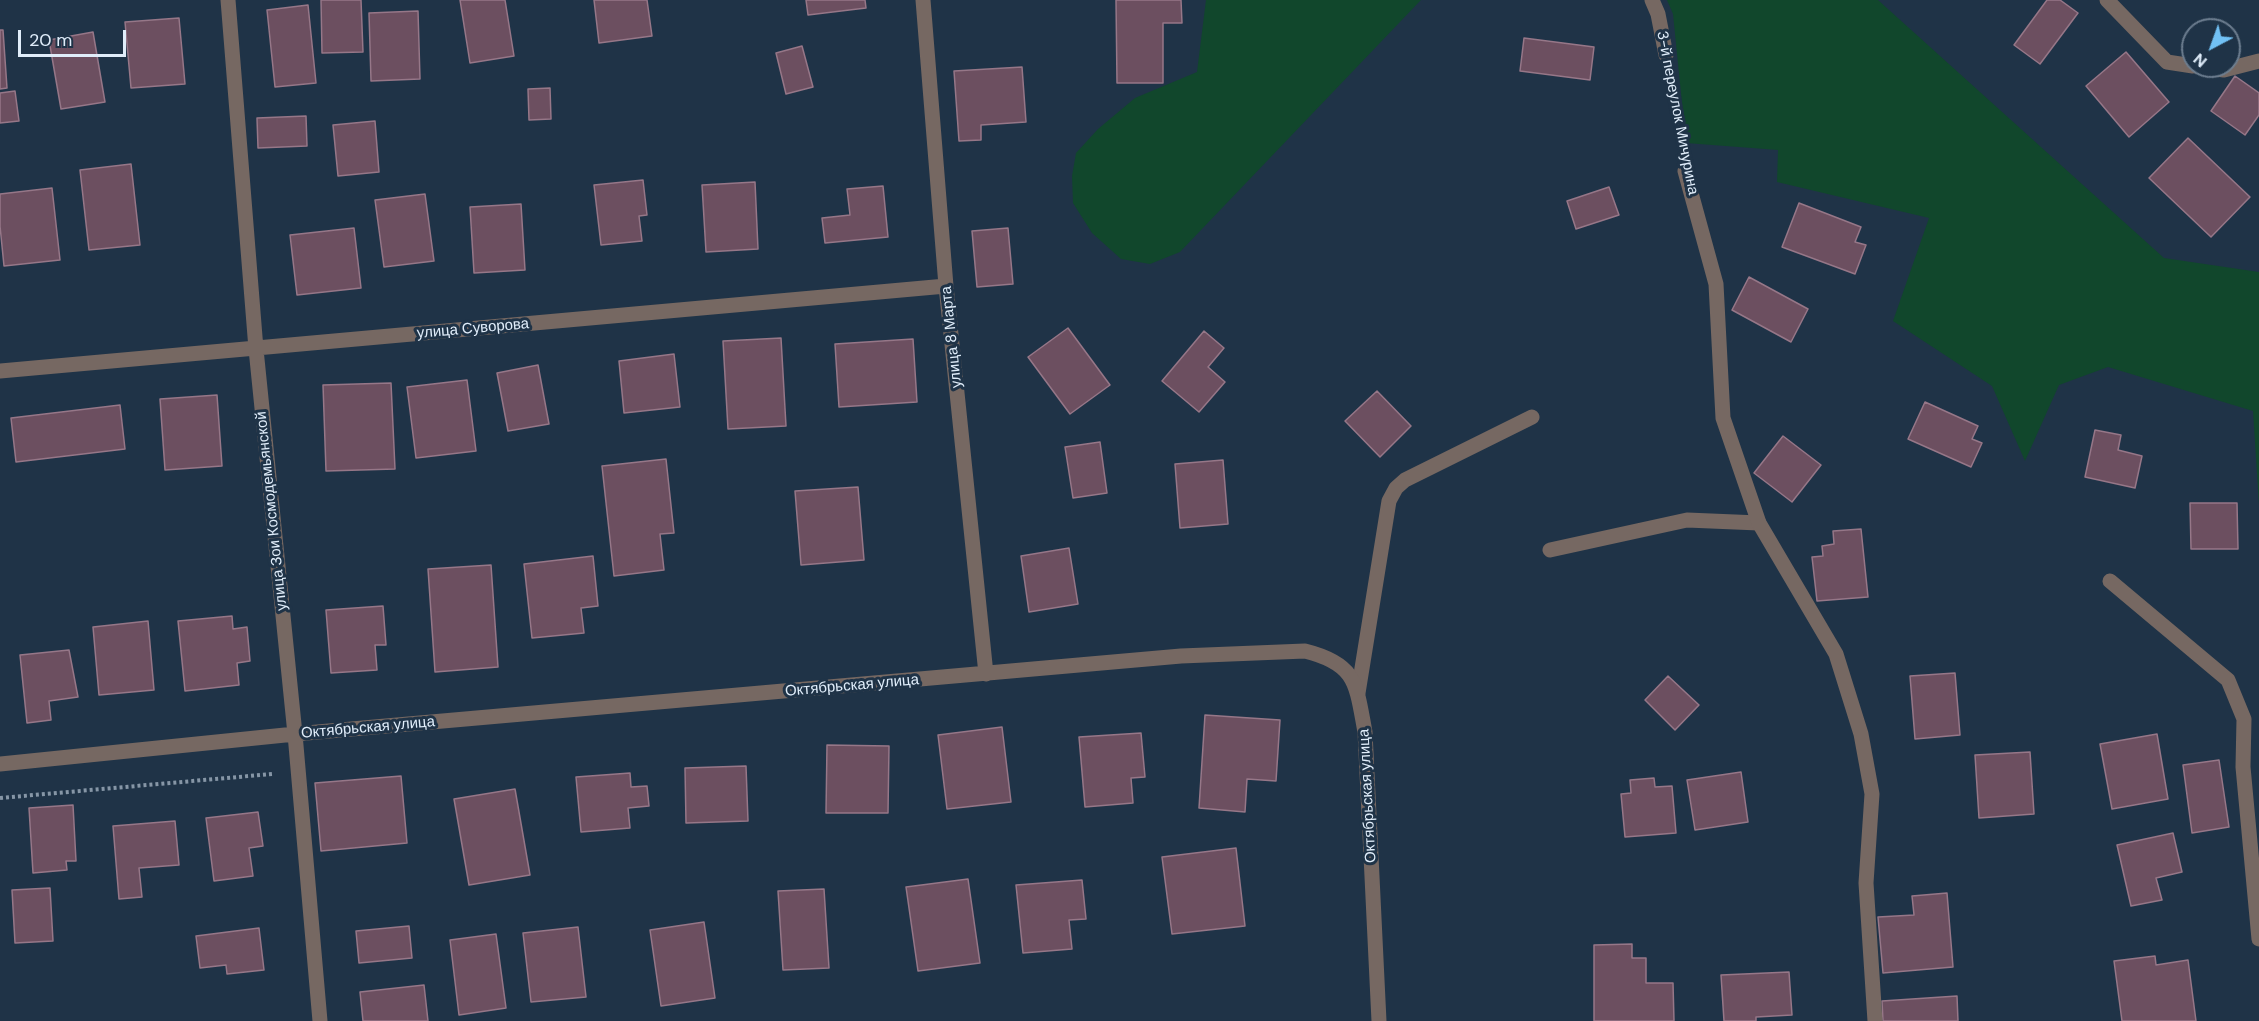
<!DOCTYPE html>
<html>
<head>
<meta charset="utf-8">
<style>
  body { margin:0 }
  #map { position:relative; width:2259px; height:1021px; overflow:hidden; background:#1f3347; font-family:"DM Sans",sans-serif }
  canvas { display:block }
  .north { position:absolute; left:2181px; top:18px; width:60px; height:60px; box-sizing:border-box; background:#1f3347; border:2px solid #6c7d8f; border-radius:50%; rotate:221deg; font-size:16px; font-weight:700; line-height:24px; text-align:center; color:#e0edfa }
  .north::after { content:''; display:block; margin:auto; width:21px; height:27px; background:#71c1f5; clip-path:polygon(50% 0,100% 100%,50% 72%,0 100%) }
  .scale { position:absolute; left:18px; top:30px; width:108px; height:27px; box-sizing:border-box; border:3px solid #e0edfa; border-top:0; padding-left:8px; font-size:18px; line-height:21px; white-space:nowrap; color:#e0edfa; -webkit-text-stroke:4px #1f3347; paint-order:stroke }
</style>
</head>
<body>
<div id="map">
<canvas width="2259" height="1021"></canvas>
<div class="north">N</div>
<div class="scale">20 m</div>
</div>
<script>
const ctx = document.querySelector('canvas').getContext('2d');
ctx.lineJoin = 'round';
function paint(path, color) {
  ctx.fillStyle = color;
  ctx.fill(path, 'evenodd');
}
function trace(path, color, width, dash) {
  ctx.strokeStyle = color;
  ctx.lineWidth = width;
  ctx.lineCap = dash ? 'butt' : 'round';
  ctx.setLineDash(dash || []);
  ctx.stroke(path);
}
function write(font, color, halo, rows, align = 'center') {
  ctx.font = font + ' "DM Sans",sans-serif';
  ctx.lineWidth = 6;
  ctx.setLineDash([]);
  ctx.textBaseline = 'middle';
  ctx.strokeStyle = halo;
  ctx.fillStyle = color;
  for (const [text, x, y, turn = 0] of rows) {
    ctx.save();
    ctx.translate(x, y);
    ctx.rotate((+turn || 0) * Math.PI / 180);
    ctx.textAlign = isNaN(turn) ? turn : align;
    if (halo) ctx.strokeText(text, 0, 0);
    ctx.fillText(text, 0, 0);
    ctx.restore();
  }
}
paint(new Path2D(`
  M1206 0H1421L1180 252 1150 264 1121 259 1092 233 1073 203 1072 176 1076 153 1098 129 1135 98 1197 72Z
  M1667 0H1878L2164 258 2259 272V505L2253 411 2108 367 2059 385 2025 461 1992 386 1893 321 1929 218 1777 182 1778 150 1686 143 1673 14Z`), '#11472c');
const building = new Path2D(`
  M321 0H361L363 52 322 53Z
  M460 0H505L514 56 470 63Z
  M594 0H647L652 36 599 43Z
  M806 0H865L866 8 808 15Z
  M1116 0H1181L1182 23H1163V83H1117Z
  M2047 0H2060L2078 13 2040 64 2014 45Z
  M308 5 316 83 275 87 267 10Z
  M418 11 420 79 371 81 369 13Z
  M179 18 185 84 131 88 125 22Z
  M0 30H3L7 88 0 89Z
  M93 32 105 102 61 109 49 40Z
  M1524 38 1594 47 1590 80 1520 71Z
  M802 46 813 87 786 94 776 53Z
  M2126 52 2169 102 2129 137 2086 86Z
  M1022 67 1026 122 981 125V140L959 141 954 71Z
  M2235 76 2259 93V115L2245 135 2211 111Z
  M550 88 551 119 529 120 528 89Z
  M15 91 19 121 0 123V93Z
  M306 116 307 146 258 148 257 118Z
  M375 121 379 172 338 176 333 125Z
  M2188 138 2250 197 2211 237 2149 178Z
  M131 164 140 245 89 250 80 170Z
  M643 180 647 215 639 216 642 241 601 245 594 185Z
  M755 182 758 249 706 252 702 185Z
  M883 186 888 237 825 243 822 218 850 215 847 189Z
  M1609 187 1619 215 1576 229 1567 201Z
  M52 188 60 260 4 266 0 226V194Z
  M425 194 434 261 384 267 375 200Z
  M1799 203 1861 227 1855 242 1866 245 1855 274 1782 247Z
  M521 204 525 270 474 273 470 207Z
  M354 228 361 288 297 295 290 235Z
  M1008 228 1013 284 977 287 972 231Z
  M1749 277 1808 309 1791 342 1732 310Z
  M1068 328 1110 385 1070 414 1028 357Z
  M1204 331 1224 348 1208 367 1225 382 1199 412 1162 381Z
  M781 338 786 426 728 429 723 341Z
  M913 339 917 402 839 407 835 344Z
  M674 354 680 407 624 413 619 361Z
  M538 365 549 424 508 431 497 373Z
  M467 380 476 451 416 458 407 387Z
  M391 383 395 469 326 471 323 385Z
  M1377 391 1411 426 1380 457 1345 421Z
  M217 395 222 466 165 470 160 399Z
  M1925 402 1978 426 1972 439 1982 443 1971 467 1908 439Z
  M120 405 125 449 16 462 11 418Z
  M2095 430 2121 435 2118 450 2142 456 2135 488 2085 477Z
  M1783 436 1821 465 1792 502 1754 473Z
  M1100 442 1107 493 1073 498 1065 447Z
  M666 459 674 533 660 534 664 570 614 576 602 466Z
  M1223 460 1228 524 1180 528 1175 464Z
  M858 487 864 560 801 565 795 491Z
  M2190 503H2237L2238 549H2191Z
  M1861 529 1868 597 1817 601 1812 557 1823 556 1822 546 1834 544 1833 531Z
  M1069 548 1078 604 1029 612 1021 556Z
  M593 556 598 606 581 608 584 633 532 638 524 564Z
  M491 565 498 667 435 672 428 569Z
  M383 606 386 645H375L377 670 331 673 326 610Z
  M232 616 233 629 247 627 250 661 237 663 239 685 185 691 178 621Z
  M148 621 154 690 99 695 93 627Z
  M69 650 78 697 49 701 51 720 27 723 20 655Z
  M1955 673 1960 735 1915 739 1910 676Z
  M1668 676 1699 705 1675 730 1645 700Z
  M1205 715 1280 720 1276 781 1247 779 1245 812 1199 808Z
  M1002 727 1011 802 947 809 938 735Z
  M1141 733 1145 777 1131 778 1133 803 1085 807 1079 737Z
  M2157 734 2168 799 2112 809 2100 744Z
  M827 745 889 746 888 813H826Z
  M2030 752 2034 814 1979 818 1975 755Z
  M2219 760 2229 827 2192 833 2183 765Z
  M746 766 748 821 686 823 685 768Z
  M1741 772 1748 822 1695 830 1687 780Z
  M630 773 631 787 647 786 649 806 628 808 630 828 581 832 576 777Z
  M401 776 407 843 321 851 315 783Z
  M1654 778 1655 787 1672 786 1676 833 1625 837 1621 794 1631 793 1630 780Z
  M515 789 530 875 469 885 454 799Z
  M73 805 76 861H66L67 870 33 873 29 808Z
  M258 812 263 846 249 848 253 876 214 881 206 818Z
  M175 821 179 865 139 868 142 897 119 899 113 826Z
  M2173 833 2182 872 2156 878 2162 900 2131 906 2117 845Z
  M1236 848 1245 926 1172 934 1162 857Z
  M968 879 980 963 918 971 906 887Z
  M1082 880 1086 919 1069 920 1072 949 1023 953 1016 885Z
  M50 888 53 941 15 943 12 890Z
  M824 889 829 968 783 970 778 891Z
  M1947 893 1953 967 1883 973 1878 917 1914 915 1912 896Z
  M704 922 715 998 661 1006 650 930Z
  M409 926 412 958 359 963 356 931Z
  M578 927 586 997 531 1002 523 933Z
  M259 928 264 970 227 974 226 965 200 968 196 936Z
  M496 934 506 1008 459 1015 450 940Z
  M1632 944V958H1646V983H1673L1674 1021H1594V945Z
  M2155 956 2156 965 2188 960 2196 1021H2122L2114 961Z
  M1789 972 1792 1015 1756 1017V1021H1724L1721 975Z
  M424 985 428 1021H363L360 992Z
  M1957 996 1958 1021H1883L1882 1001Z`);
paint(building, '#6c4f60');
trace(building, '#967788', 1.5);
trace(new Path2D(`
  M1670 80 1681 147
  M0 798 272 774`), '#8696a6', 4, [3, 3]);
trace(new Path2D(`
  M2107 0 2167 62 2193 66
  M2196 66 2224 70 2259 61
  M1550 550 1687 520 1759 523
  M1358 693 1389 501 1396 488 1405 480 1532 417`), '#766862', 15);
trace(new Path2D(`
  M228 0 256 349 295 734 320 1021
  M923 0 946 286 986 674
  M1652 0 1658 14 1666 55
  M1685 171 1716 284 1723 418 1759 523 1836 654 1861 734 1872 794 1866 883 1875 1021
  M0 371 946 286
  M2110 581 2228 680 2244 719 2243 767 2259 939
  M0 764 295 734 1181 656 1305 651C1357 664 1356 684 1365 732L1379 1021`), '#766862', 15);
write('15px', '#e0edfa', '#1f3347', [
  ["3-й переулок Мичурина",1677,113,79],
  ["улица Суворова",473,329,-5],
  ["улица 8 Марта",952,337,-96],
  ["улица Зои Космодемьянской",272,511,-96],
  ["Октябрьская улица",852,686,-5],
  ["Октябрьская улица",368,728,-5],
  ["Октябрьская улица",1368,796,-93]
]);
</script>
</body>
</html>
